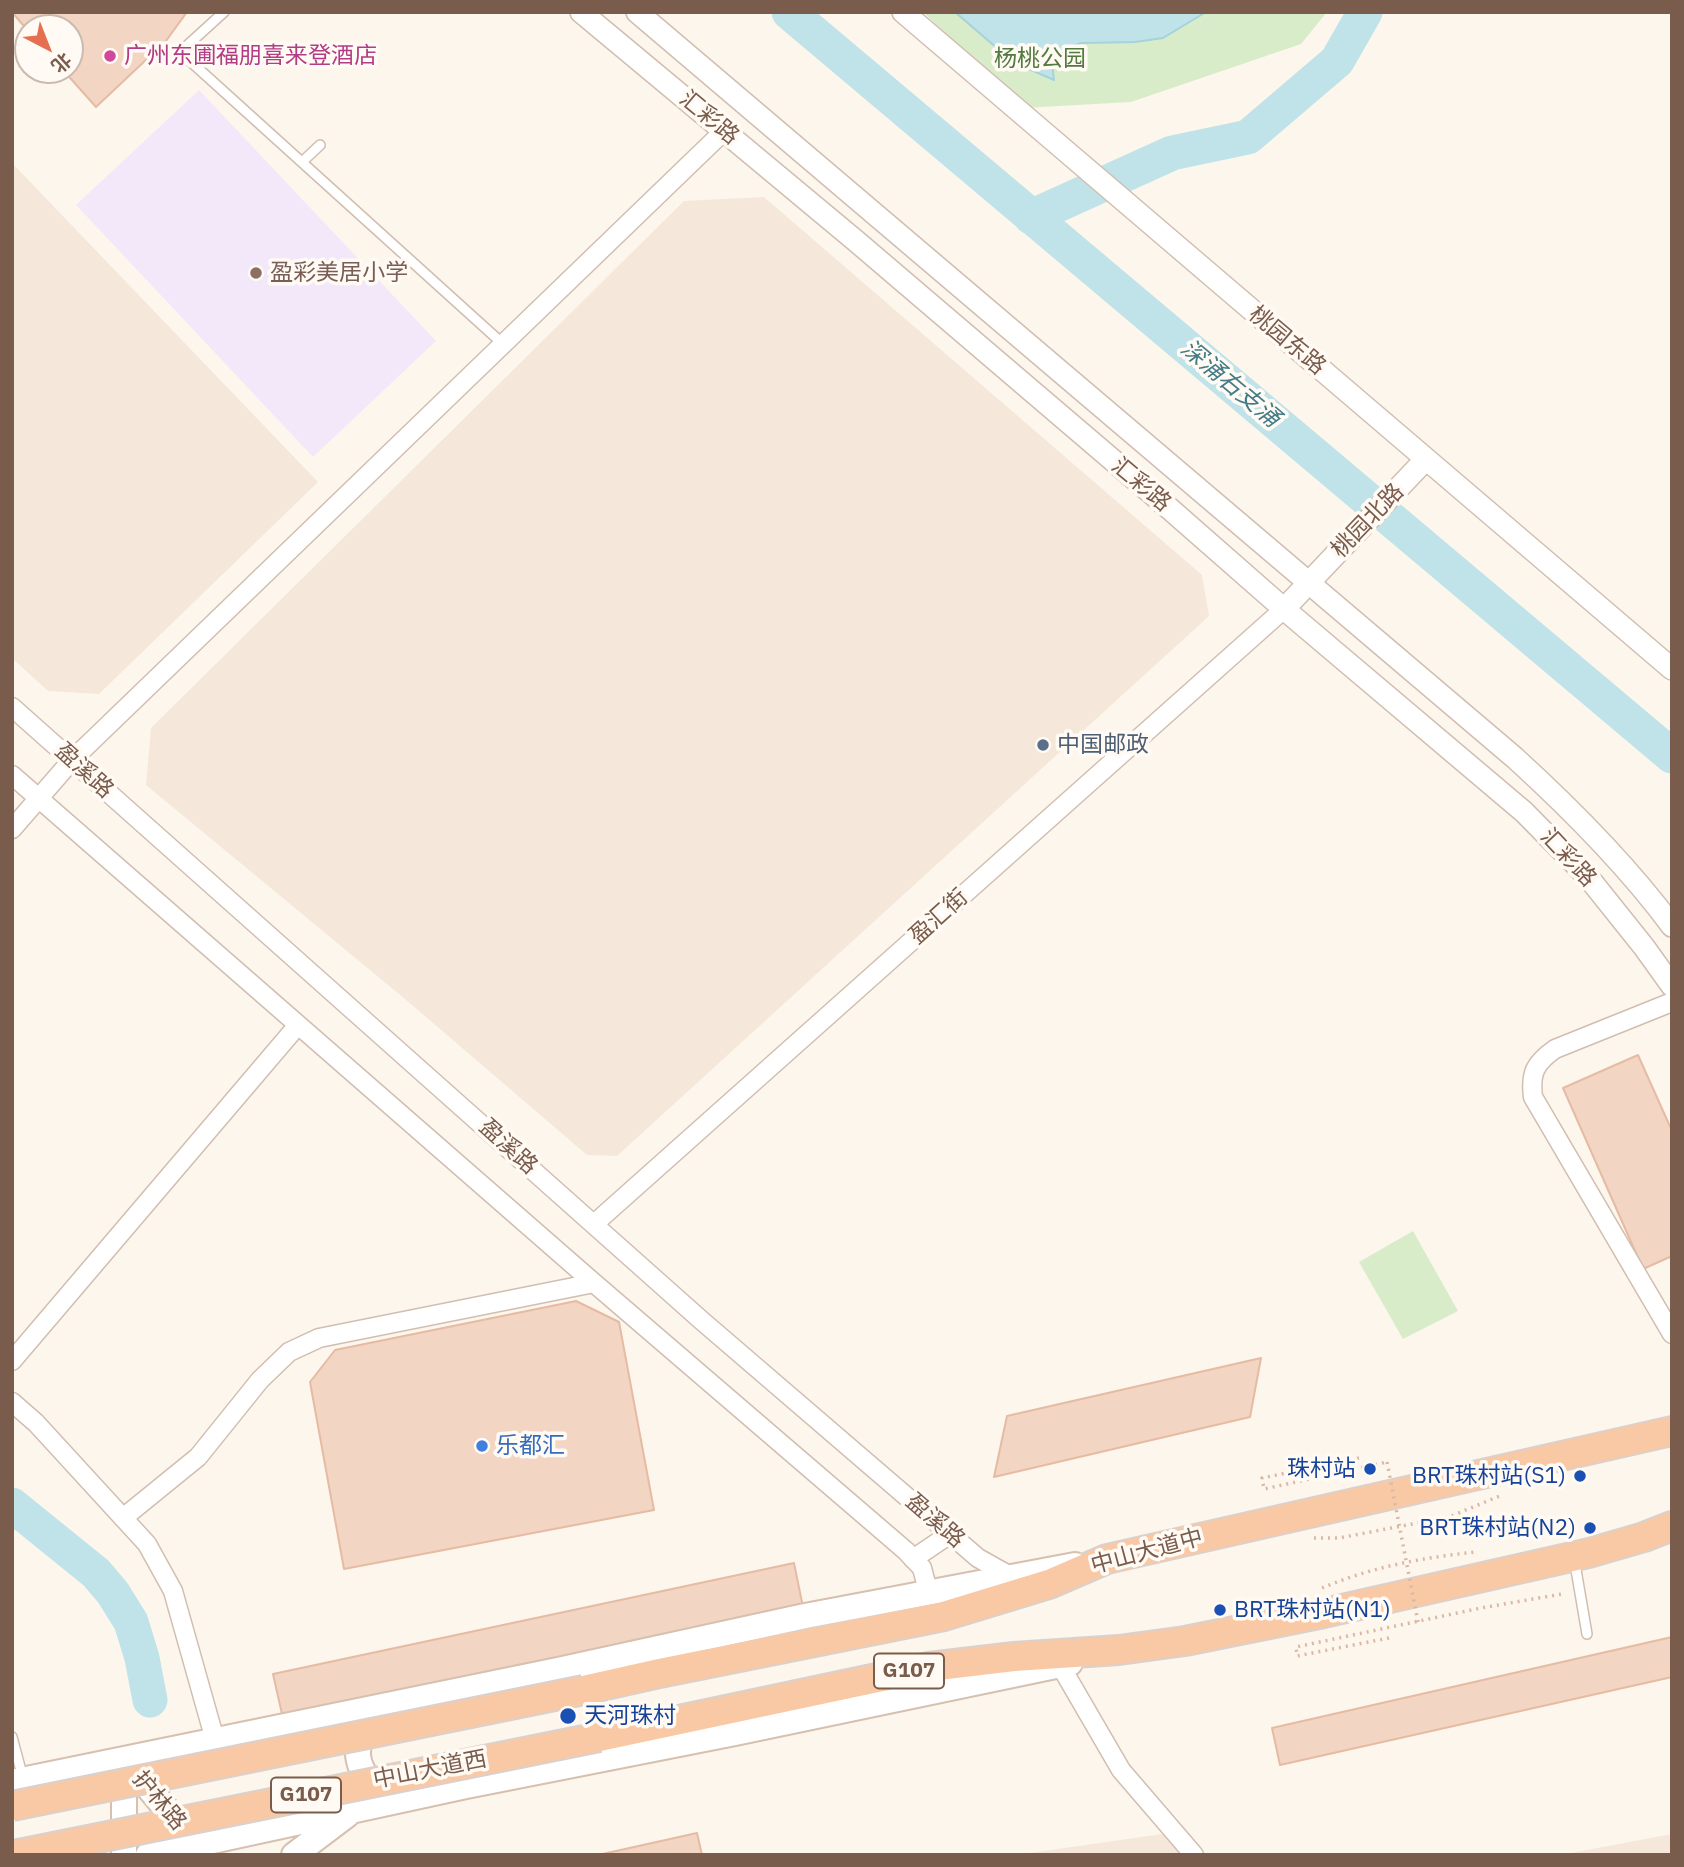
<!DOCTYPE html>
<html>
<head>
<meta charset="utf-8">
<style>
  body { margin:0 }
  #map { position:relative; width:1684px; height:1867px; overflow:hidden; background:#fdf6ec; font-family:"IBM Plex Sans","Noto Sans SC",sans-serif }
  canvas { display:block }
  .frame { position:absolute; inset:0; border:14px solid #7a5c4d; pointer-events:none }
  .north { position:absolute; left:14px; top:14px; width:70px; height:70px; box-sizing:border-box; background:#fffaf3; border:2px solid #cabbb1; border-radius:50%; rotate:138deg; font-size:19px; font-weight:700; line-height:28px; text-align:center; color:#7a5c4d }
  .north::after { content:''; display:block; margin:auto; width:24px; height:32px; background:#e76f51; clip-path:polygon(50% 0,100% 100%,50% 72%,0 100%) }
</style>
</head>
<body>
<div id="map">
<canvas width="1684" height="1867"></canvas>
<div class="frame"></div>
<div class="north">北</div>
</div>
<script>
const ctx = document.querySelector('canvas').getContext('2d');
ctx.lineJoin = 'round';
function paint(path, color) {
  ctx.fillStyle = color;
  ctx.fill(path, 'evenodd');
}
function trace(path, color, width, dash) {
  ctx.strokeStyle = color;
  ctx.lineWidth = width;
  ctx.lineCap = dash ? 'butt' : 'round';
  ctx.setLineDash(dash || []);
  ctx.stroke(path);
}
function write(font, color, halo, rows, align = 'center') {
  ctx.font = font + ' "IBM Plex Sans","Noto Sans SC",sans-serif';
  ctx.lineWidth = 7;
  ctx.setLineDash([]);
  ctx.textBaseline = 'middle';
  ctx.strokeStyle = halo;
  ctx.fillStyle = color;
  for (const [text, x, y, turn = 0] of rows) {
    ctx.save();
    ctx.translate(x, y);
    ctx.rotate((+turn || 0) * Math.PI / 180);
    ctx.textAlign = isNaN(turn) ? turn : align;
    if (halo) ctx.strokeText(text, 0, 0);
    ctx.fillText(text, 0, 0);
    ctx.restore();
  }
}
paint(new Path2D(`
  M12 163 318 482 99 694 48 691 12 658Z
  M764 197 1202 575 1209 616 617 1156 587 1155 405 999 146 785 151 728 684 201Z
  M1176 1832 1199 1855H1016Z
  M1672 1834V1855H1560Z`), '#f5e8da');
paint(new Path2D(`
  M199 90 436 341 313 457 76 205Z`), '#f3e8fa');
paint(new Path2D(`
  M923 12H1327L1301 44 1131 102 1023 108Z
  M1413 1231 1458 1311 1403 1339 1359 1262Z`), '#d8ecc9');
const water = new Path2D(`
  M955 12H1206L1163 38 1135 42 1081 43 1051 55 1054 80 1013 62Z`);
paint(water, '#bfe3e8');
trace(water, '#a5d3da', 2);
trace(new Path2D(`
  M789 12 1672 756
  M1031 217 1172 153 1248 137 1337 61 1365 12
  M12 1505 96 1573 113 1593 131 1622 142 1658 150 1700`), '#bfe3e8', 35);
const building = new Path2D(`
  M12 12H187L166 41 96 107 63 70H70V28H28V31Z
  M1638 1055 1672 1131V1256L1643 1269 1563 1088Z
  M576 1301 619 1322 654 1510 344 1569 310 1382 335 1350Z
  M1261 1358 1250 1417 994 1477 1007 1416Z
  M794 1563 804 1612 284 1723 273 1674Z
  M1672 1637V1677L1280 1765 1272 1728Z
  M697 1833 702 1855H598Z`);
paint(building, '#f3d5c3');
trace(building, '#e6bba3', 2);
const service = new Path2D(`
  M224 12 180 52 503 344
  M302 162 320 145
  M1574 1558 1587 1634
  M12 1737 23 1778`);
const minor = new Path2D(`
  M12 707 701 1320 978 1558 1012 1577
  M12 775 594 1283 906 1551 922 1568 928 1591
  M12 829 72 760 724 131
  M1672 1002 1555 1049C1535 1063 1530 1073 1533 1097L1672 1334
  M594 1224 1284 609
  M12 1361 298 1025
  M12 1402 36 1423 147 1544 173 1591 215 1740
  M123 1518 198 1457 260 1380 289 1352 319 1338 594 1283
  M913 1559 950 1534
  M1060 1665 1121 1770 1194 1855`);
const tertiary = new Path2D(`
  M581 12 856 241 1170 509 1284 609 1524 812 1588 877 1644 947 1672 986
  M637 12 1515 758C1572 810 1626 864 1672 926
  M903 12 1672 669
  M1284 609 1426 459`);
const secondary = new Path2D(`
  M372 1720C349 1746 355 1775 385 1791
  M131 1767 189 1836
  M12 1782 558 1670 805 1616 1075 1565
  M124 1855V1766
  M148 1855 466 1786 735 1733 1070 1663
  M294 1855 347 1815`);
const trunk = new Path2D(`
  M584 1690 660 1673 944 1616 1049 1584 1107 1559 1672 1431
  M599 1737 929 1667 1014 1657 1119 1650 1185 1641 1324 1613 1589 1553 1644 1537 1672 1526`);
trace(service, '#d1beb0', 12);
trace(minor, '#d1beb0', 21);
trace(tertiary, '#d1beb0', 24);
trace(secondary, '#d6c0b0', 28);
trace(trunk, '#dad1cd', 32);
trace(new Path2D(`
  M1359 1458 1262 1478 1264 1489 1387 1462
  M1314 1538H1339L1449 1517 1502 1495
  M1322 1588C1371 1567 1425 1557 1477 1552
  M1389 1638 1297 1656 1296 1647 1481 1608 1562 1594`), '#d9b8a5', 3.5, [2, 5]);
trace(service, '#fff', 9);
trace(minor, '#fff', 18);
trace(tertiary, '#fff', 21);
trace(secondary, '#fff', 24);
trace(trunk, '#f9c8a4', 28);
const trunkBridge = new Path2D(`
  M12 1806 584 1690
  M14 1855 599 1737`);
trace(trunkBridge, '#dad1cd', 32, []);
trace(new Path2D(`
  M1387 1462 1418 1622`), '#d9b8a5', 3.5, [2, 5]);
trace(trunkBridge, '#f9c8a4', 28);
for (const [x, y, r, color] of [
  [110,56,7,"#d1479c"],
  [256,273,7,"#8d6e63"],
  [1043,745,7,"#5c6f8a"],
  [482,1446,7,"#3f7fe0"],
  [1370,1469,7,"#1a4fb4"],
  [1580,1476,7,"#1a4fb4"],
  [1590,1528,7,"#1a4fb4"],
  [1220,1610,7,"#1a4fb4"],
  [568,1716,9,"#1a4fb4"]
]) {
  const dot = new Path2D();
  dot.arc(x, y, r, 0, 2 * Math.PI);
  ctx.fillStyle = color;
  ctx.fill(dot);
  trace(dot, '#fffaf3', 2.5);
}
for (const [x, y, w] of [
  [909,1671,70],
  [306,1795,70]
]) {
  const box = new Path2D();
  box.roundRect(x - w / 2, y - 17.5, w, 35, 5);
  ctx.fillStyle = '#fffaf3';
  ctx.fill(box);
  trace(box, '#7a5c4d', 2);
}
write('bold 21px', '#7a5c4d', null, [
  ["G107",909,1671],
  ["G107",306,1795]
]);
write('23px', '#b23c85', '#fffaf3', [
  ["广州东圃福朋喜来登酒店",124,56]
], 'left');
write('23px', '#537a41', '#fffaf3', [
  ["杨桃公园",1040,59]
]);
write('23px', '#7a5c4d', '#fffaf3', [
  ["汇彩路",709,118,40],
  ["桃园东路",1287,341,40],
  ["汇彩路",1141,485,40],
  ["桃园北路",1368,521,-46],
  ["盈溪路",84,771,42],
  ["汇彩路",1568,858,47],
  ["盈汇街",939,917,-42],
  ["盈溪路",508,1147,42],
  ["盈溪路",935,1521,41],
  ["中山大道中",1147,1552,-15],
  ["中山大道西",430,1770,-11],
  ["护林路",159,1801,50]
]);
write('23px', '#785e54', '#fffaf3', [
  ["盈彩美居小学",270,273]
], 'left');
write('23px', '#4e5e75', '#fffaf3', [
  ["中国邮政",1057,745]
], 'left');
write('23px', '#366cbe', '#fffaf3', [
  ["乐都汇",496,1446]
], 'left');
write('23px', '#164399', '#fffaf3', [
  ["珠村站",1356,1469],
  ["BRT珠村站(S1)",1566,1476],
  ["BRT珠村站(N2)",1576,1528],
  ["BRT珠村站(N1)",1234,1610,"left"],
  ["天河珠村",584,1716,"left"]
], 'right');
write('italic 24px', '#437c86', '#fffaf3', [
  ["深涌右支涌",1230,384,40]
]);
</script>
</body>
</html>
